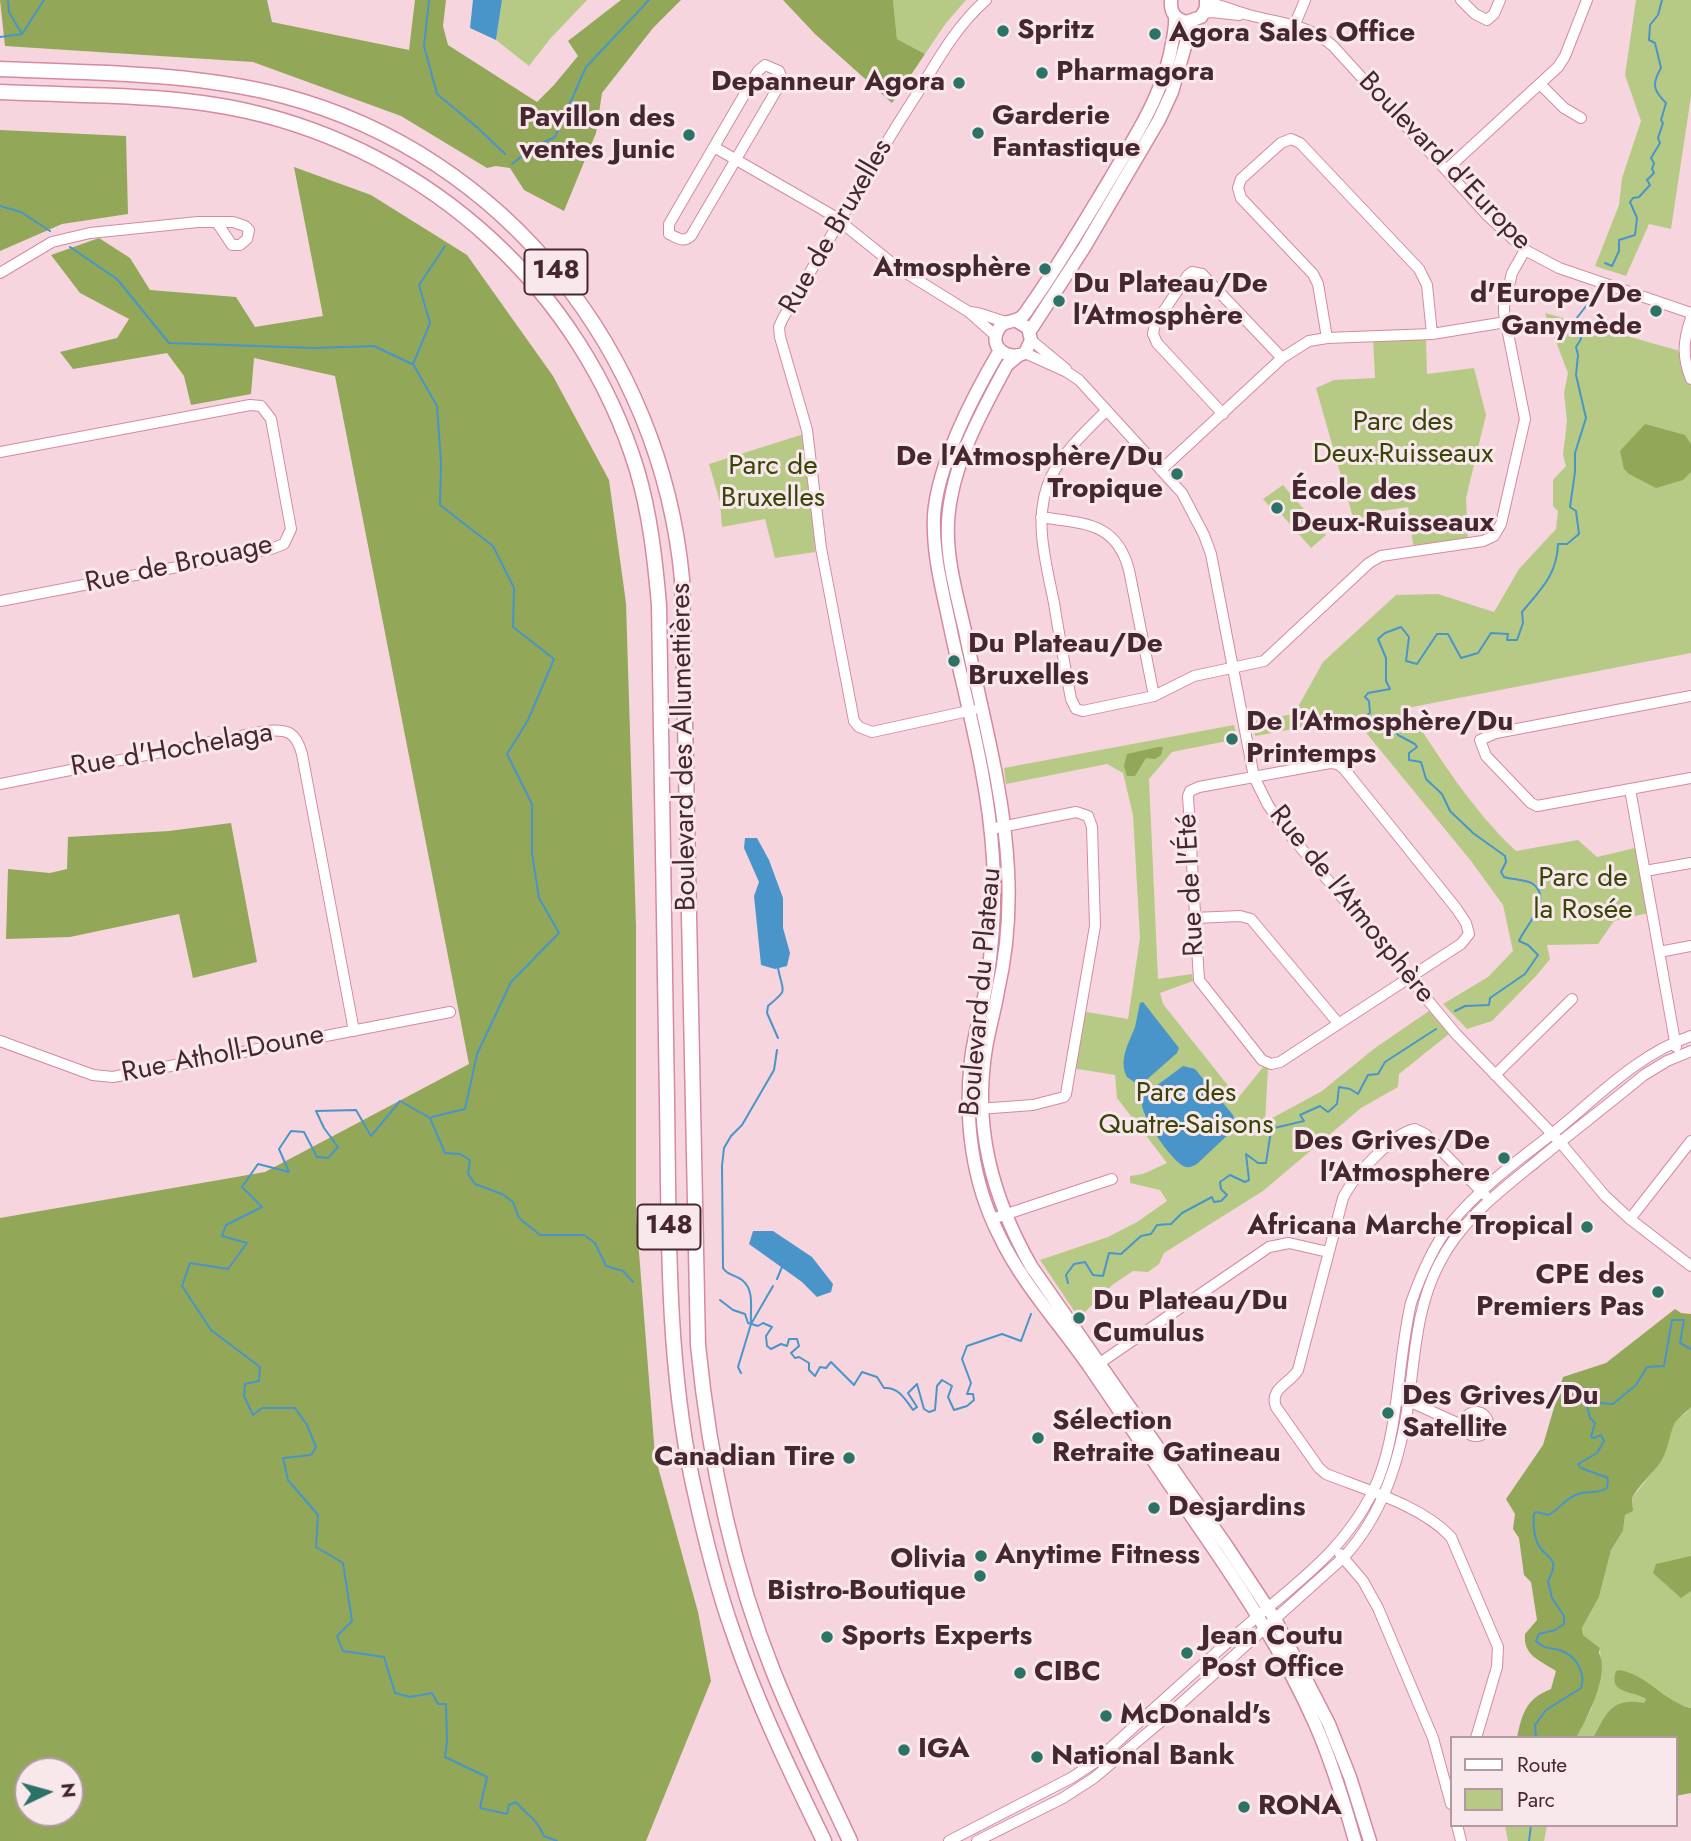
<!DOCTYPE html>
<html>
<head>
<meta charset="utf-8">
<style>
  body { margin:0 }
  #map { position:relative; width:1691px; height:1841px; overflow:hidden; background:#f6d5de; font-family:Jost,sans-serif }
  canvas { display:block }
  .legend { position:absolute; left:1450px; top:1736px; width:228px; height:91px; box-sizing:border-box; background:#f8e8ec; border:2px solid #b19ba1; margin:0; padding:9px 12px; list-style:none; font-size:21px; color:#462730 }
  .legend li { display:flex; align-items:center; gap:14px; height:35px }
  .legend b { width:35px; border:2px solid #b19ba1 }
  .north { position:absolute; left:14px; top:1757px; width:70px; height:70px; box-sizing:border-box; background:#f8e8ec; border:2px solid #b19ba1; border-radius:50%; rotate:85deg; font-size:19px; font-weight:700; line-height:28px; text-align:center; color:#462730 }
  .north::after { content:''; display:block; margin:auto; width:24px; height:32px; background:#2d7267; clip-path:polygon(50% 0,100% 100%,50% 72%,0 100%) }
</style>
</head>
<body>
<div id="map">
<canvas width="1691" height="1841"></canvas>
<ul class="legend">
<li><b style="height:9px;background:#fff"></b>Route</li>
<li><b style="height:19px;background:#b7ca85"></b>Parc</li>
</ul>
<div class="north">N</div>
</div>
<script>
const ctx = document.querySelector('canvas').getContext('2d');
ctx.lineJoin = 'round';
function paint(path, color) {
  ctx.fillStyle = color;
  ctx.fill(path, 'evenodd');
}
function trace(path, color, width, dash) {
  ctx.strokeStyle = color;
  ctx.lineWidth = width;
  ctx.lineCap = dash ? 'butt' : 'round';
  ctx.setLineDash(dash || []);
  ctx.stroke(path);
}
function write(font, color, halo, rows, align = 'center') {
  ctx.font = font + ' Jost,sans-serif';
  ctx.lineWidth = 6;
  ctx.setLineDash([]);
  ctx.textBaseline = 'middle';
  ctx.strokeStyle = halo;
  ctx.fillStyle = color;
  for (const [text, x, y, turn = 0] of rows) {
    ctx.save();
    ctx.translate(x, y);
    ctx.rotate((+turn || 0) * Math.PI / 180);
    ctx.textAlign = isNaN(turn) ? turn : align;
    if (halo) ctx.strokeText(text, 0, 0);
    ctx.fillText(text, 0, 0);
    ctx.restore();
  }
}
paint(new Path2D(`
  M502 0H587L550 39 529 66 496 40Z
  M893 0H966L946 23 925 54 897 39Z
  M1636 0H1691V96L1671 229 1649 224 1626 276 1595 266 1619 205 1622 178 1641 121 1625 75Z
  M1545 313 1680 351 1691 384V653L1407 708C1440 758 1472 810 1516 851L1578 840 1597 857 1635 848 1648 913 1614 921 1598 944 1547 945 1550 959 1537 975 1492 1021 1467 1029 1443 1004 1488 977 1513 951 1503 905 1471 861 1354 718 1255 736 1253 721 1294 714 1323 662 1396 595 1438 594 1494 612 1519 569 1556 529 1558 511 1553 506V480L1566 466 1563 455 1567 421 1564 393 1568 373Z
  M1426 336 1427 374 1474 368 1486 415 1466 498 1468 543 1414 551 1408 507 1376 512 1354 521 1316 388 1334 380 1375 378 1373 339Z
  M804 434 809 468 815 552 775 558 765 519 722 527 720 502 709 464Z
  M1283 485 1326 535 1311 548 1274 506 1271 508 1263 499Z
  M1234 725 1237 739 1172 752 1149 779 1158 979 1192 974 1193 981 1160 993 1163 1004 1238 1098 1264 1066 1268 1068 1265 1122 1322 1091 1375 1048 1429 1011 1449 1034 1399 1074 1398 1087 1361 1108 1263 1191 1164 1253 1159 1264 1148 1272 1133 1271 1112 1285 1079 1318 1040 1260 1108 1237 1137 1222 1167 1201 1160 1190 1130 1183V1176L1143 1174 1167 1163 1117 1098 1115 1075 1072 1068 1081 1011 1128 1019 1140 938 1133 815 1123 773 1107 764 1006 784 1004 768Z
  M1691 1407V1708L1674 1703 1628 1672 1630 1692 1646 1699 1644 1704C1614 1696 1606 1714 1593 1738H1576L1591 1710 1598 1685 1601 1668 1600 1648 1583 1635 1582 1628 1599 1597 1611 1550 1623 1531 1625 1515 1633 1507 1632 1498 1659 1464 1667 1438 1677 1418 1685 1414Z
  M1547 1825 1544 1841H1508L1505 1826Z`), '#b7ca85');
paint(new Path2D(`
  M0 0H267L272 22 409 50 415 0H446L443 26 448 45 537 102 554 85 578 56 568 41 621 0H681L653 28 602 93 596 133 564 211 524 190 510 168 496 166 487 168 401 116 253 62 5 46Z
  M783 0H893L897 39 925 54 892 103 815 34Z
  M0 130 126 136 128 214 62 224 0 251Z
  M294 167 371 195 467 255 553 376 609 480 626 603 636 926V1214L655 1456 698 1612 711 1681 646 1841H0V1218L265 1172 469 1064 335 376 254 358 251 394 191 405 184 376 167 353 73 369 60 352 117 338 129 319 80 293 51 255 99 238 130 258 150 290 236 297 255 327 323 316ZM28 1771H70V1813H28Z
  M1645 424 1685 435 1691 444V472L1683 480 1656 488 1629 474 1624 469 1620 451Z
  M1158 747H1163L1161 755 1155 759 1146 758 1135 776H1127L1124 766 1127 754Z
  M231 823 257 962 193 978 179 914 70 937 6 939 8 869 50 873 67 869 68 837 169 831Z
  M1675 1309 1681 1313 1691 1314V1407C1685 1414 1676 1418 1673 1427 1669 1438 1667 1453 1660 1463 1651 1475 1639 1485 1632 1498L1633 1511 1625 1515 1623 1531 1611 1550 1599 1597 1582 1628 1583 1635 1600 1648 1599 1653C1610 1674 1587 1719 1576 1738H1517C1522 1713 1526 1699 1551 1689L1556 1671C1540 1660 1523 1656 1525 1634L1537 1620 1531 1582 1524 1575 1519 1538 1513 1529 1515 1514 1506 1499 1543 1445 1563 1377 1606 1363Z
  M1691 1556V1591L1681 1598 1653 1573 1656 1564Z
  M1619 1670C1647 1674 1664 1702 1691 1708V1793L1675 1796V1738H1593C1607 1712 1612 1697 1644 1703L1646 1699C1631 1690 1608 1694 1616 1671Z`), '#93a758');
paint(new Path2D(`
  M473 0H502L496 40 470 28Z
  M745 838H757L769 860 783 898V928L790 953 787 966 775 969 761 965 754 896 759 882 744 848Z
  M1143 1002 1179 1048 1177 1053 1143 1083 1137 1084 1127 1077C1118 1060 1129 1043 1135 1027 1137 1019 1138 1011 1140 1003Z
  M1183 1066 1195 1069 1233 1115 1235 1123 1233 1130 1197 1164C1193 1166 1190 1168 1186 1167 1173 1164 1139 1114 1142 1101 1143 1096 1145 1095 1148 1092Z
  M753 1231H773L812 1257 833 1284 831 1292 817 1297 802 1282 749 1244Z`), '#4995c9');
trace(new Path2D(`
  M8 0 9 12 22 34
  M429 0 424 46 437 94 478 128 505 154
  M0 37 22 34 44 0
  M512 164 532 148 555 137 586 67 649 0
  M0 206 21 212 50 231
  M70 247 117 279 169 343 314 348 374 346 412 364
  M1605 263 1612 266 1619 251V240L1635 235 1637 218 1630 202 1633 198 1639 197 1650 185 1647 180 1654 173 1652 169 1654 163 1651 158 1660 143 1658 138 1663 123 1661 120 1666 103C1654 91 1651 85 1661 68L1655 43 1649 40 1650 25 1658 15 1662 0
  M778 968C783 994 789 988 768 1006L767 1013 778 1038
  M1455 1011 1465 1006 1489 1005 1490 998 1525 974 1538 955 1528 945 1519 941C1524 927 1554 899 1533 884 1525 879 1513 880 1504 877L1501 872 1506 862 1505 856 1473 833 1450 811 1442 794 1426 779 1421 762 1409 760V753L1417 747 1415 744 1398 735 1390 725 1366 721 1362 718 1370 713 1369 701 1365 697 1368 693 1390 689 1386 681V658L1378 639 1385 633 1401 627 1409 637 1406 661 1417 664 1437 634H1448L1461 658 1478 653 1491 633 1508 634 1507 640H1517L1523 623 1522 612C1541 589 1557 575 1558 544H1567L1579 534 1576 511 1570 507 1575 472V453L1586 418 1576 375 1578 355 1576 347 1581 339 1576 319 1594 296 1585 294 1584 289
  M432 1117 465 1109 477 1054 511 982 559 933 539 898 532 853V804L507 754 528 720 554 659 513 627 514 588 493 546 440 505 441 463 437 406 413 364 430 323 419 285 445 246
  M777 1279 782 1267
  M1068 1283 1066 1275 1074 1264 1085 1262 1093 1275 1103 1276 1109 1253 1121 1254 1141 1236 1151 1234 1157 1225 1171 1224 1182 1213 1212 1197 1214 1202 1221 1201 1227 1195 1221 1189 1220 1182 1230 1175 1245 1182 1249 1180 1246 1154 1258 1163H1266L1270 1137 1274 1128 1304 1121 1300 1115 1320 1106 1328 1112 1337 1104 1339 1087 1350 1089 1358 1094 1368 1075 1378 1074 1385 1062 1436 1029
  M720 1300 733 1310 745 1314 748 1323 758 1326 763 1323 772 1327 766 1336 767 1346 771 1349 781 1344 787 1346 789 1339H797L799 1346 791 1353 795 1358 799 1357 809 1363V1370L815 1376 820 1367 826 1368 831 1362 854 1385 862 1372 877 1377 884 1388C899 1387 905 1399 913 1410L917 1407 908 1393 917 1384 924 1409 929 1412 935 1410 937 1386 942 1380 952 1386 948 1397 954 1410 967 1406 974 1400 973 1394H967L971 1383 962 1359 967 1346 1002 1334 1021 1341 1031 1314
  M751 1323C750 1309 755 1290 742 1280 734 1274 728 1276 723 1268L722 1166 724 1148 731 1136 742 1125 774 1070 777 1050
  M741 1373 738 1367 751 1324 773 1286
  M1536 1738 1535 1725 1546 1710 1581 1688C1586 1674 1577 1657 1562 1651 1552 1647 1544 1650 1536 1641L1539 1634 1555 1630 1564 1624V1616L1552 1598 1548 1581C1562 1555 1545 1561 1537 1542 1534 1535 1533 1522 1534 1514L1536 1512 1549 1515C1559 1509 1567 1497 1578 1494 1589 1490 1595 1495 1607 1488L1608 1478 1581 1468 1578 1464 1597 1453 1604 1441 1601 1435 1594 1438 1591 1437 1595 1423 1590 1418 1586 1402 1613 1404 1636 1385 1647 1367 1664 1366 1672 1320H1684L1680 1343 1691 1349
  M557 1841 544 1836C535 1816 529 1818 516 1802L509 1805 507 1814 480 1808 487 1777 445 1757 447 1741 446 1704H438L432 1693 410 1697 395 1693 384 1657 343 1651 337 1636 352 1621 343 1563 316 1547 318 1515 288 1480 283 1458 311 1455 316 1447 307 1425 295 1408H262L253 1415 244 1396 245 1384 259 1381 260 1367 211 1330 182 1286 190 1263 228 1269 247 1243 222 1236 226 1225 262 1207 242 1187 258 1164 289 1172 279 1149 291 1131 304 1132 317 1157 328 1158 338 1147 324 1128 316 1111 356 1110 371 1136 400 1101 430 1118 445 1153 460 1154 470 1160 468 1174 475 1184 502 1194 513 1202 519 1218 540 1235H584L595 1243 606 1266 623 1271 633 1282
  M1529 1841 1531 1825`), '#4995c9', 2);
const minor = new Path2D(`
  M1461 0 1475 14 1487 20 1494 14 1500 0
  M1206 2C1221 5 1235 11 1249 15 1282 24 1306 23 1333 46L1486 214 1525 250 1559 268 1691 313
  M1204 13 1212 12 1239 15
  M1295 24 1305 0
  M765 65 779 71 782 79 780 84 691 236C683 243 678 238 669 234V224L758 71Z
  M1540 84 1564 108 1581 118
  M714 147 832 215 898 268 969 312 996 336
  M1446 170 1558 67 1565 56 1587 0
  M0 273 52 242 90 233 198 222H233L245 226 249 230 247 239 240 245H232L218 224
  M969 312C982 312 994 320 1008 322
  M1691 318C1683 341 1682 357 1691 379
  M1327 338 1318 284 1313 274 1241 198 1238 188 1241 179 1281 143 1291 139 1300 143 1419 269 1427 285 1432 334
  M1031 340 1066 369
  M1025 353 1067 372 1079 380 1182 493 1204 535 1211 554 1254 777 1268 805 1281 824 1456 1034 1560 1142 1605 1196 1630 1219 1691 1266
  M1106 411C1086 431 1064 451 1051 477 1032 517 1046 562 1054 603 1059 635 1065 667 1071 699L1076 709 1083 711 1154 696 1194 676 1264 661 1369 563 1381 556 1483 541 1494 536 1501 524 1525 419 1504 313V306L1512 273 1525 250
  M1223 414 1157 343 1153 334 1155 324 1188 275 1192 272 1202 274 1282 358
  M0 452 250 405 261 406 271 419 291 529 284 544 271 549 0 601
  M1161 470 1282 358 1309 341 1327 338 1432 334 1506 322
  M1041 517C1083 524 1116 521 1129 570L1154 696
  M1691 696 1496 733 1480 740 1486 756 1531 803 1537 806 1691 778
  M973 710 872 732 859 727 854 721 821 548 807 430 780 337 779 327 783 318C828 243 869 167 917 94 937 61 957 25 986 0
  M1330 763 1338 764 1345 770 1456 908 1466 923 1469 934 1461 944 1280 1062 1271 1064 1262 1060 1199 980 1188 796 1190 791 1199 787Z
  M0 784 266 731C288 729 296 732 302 754L354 1031
  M1630 789 1676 1047
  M1645 871 1691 863
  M1194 918 1240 916 1251 919 1338 1023
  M1659 952 1691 946
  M0 1041 93 1075 113 1077 450 1012
  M1495 1075 1572 999
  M978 1109 1033 1105 1064 1097 1066 1094 1095 926 1092 827 1088 816 1076 812 991 829
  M992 1219 1112 1179
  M1630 1219 1691 1141
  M1094 1367 1269 1247 1289 1243 1328 1252
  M1406 1400 1464 1426
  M1464 1424a12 12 0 1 1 24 0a12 12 0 1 1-24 0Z
  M1340 1554 1363 1581 1378 1608 1433 1738 1451 1804
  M1476 1738 1497 1667 1498 1647 1451 1537C1421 1505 1366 1490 1326 1474L1319 1468 1276 1407C1269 1388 1290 1384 1298 1370L1343 1198C1353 1177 1393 1133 1415 1129L1425 1134 1485 1195
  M1457 1825 1461 1841
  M949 1841 1071 1778 1094 1763C1147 1715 1199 1667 1252 1621 1303 1578 1351 1544 1378 1480 1399 1428 1398 1358 1411 1303 1421 1274 1433 1246 1452 1222 1480 1188 1517 1161 1552 1134 1597 1098 1636 1055 1691 1036
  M977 1841 1063 1798 1094 1778 1158 1724 1344 1557C1384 1513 1401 1457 1409 1398 1415 1353 1417 1306 1439 1264 1461 1220 1499 1192 1537 1161 1572 1132 1609 1104 1644 1075L1667 1061 1691 1051`);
const major = new Path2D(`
  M1171 0C1170 12 1175 19 1186 22L1201 17 1206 8V0
  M1015 320 1028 328 1031 340 1025 353C1010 361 988 349 998 330 1003 320 1012 323 1020 318 1025 315 1027 310 1030 306 1059 265 1084 222 1110 179 1134 138 1159 101 1170 54 1172 42 1176 30 1175 17
  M1030 331 1084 248 1159 120 1172 92 1192 22
  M1000 350C973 396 938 463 934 515 932 556 944 596 952 636 968 709 989 784 993 859 996 899 993 941 987 981 983 1008 974 1033 971 1060 964 1119 972 1182 999 1235 1022 1284 1060 1324 1091 1369 1126 1420 1161 1471 1196 1523 1241 1588 1284 1653 1316 1726 1332 1763 1344 1802 1355 1841
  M1019 355 1007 365C981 413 951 466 948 522 946 559 957 595 965 631 981 710 1004 789 1008 870 1010 910 1007 952 998 991 995 1010 989 1029 986 1048 973 1127 992 1197 1031 1266L1226 1545 1275 1619 1329 1724 1350 1777 1370 1841`);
const highway = new Path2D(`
  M0 69C94 73 192 72 284 96 506 155 661 354 682 579L698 1345C709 1457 731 1566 773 1671 796 1729 824 1785 850 1841
  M0 92C80 96 169 93 247 111 430 152 582 290 637 470 650 514 655 559 659 605 661 770 664 935 667 1100 669 1226 666 1354 692 1479 703 1530 715 1582 733 1632 757 1703 791 1773 824 1841`);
trace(minor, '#d58aa0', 12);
trace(major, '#d58aa0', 15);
trace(highway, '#d58aa0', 17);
trace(minor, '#fff', 10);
trace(major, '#fff', 12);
trace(highway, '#fff', 14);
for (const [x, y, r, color] of [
  [1003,31,7,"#2d7267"],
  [1155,34,7,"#2d7267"],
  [1042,73,7,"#2d7267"],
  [959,83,7,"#2d7267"],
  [978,133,7,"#2d7267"],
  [689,135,7,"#2d7267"],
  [1045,269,7,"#2d7267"],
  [1059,301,7,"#2d7267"],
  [1656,311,7,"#2d7267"],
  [1177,474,7,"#2d7267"],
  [1277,508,7,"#2d7267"],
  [954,661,7,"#2d7267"],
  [1232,739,7,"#2d7267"],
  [1504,1158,7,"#2d7267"],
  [1587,1227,7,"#2d7267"],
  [1658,1292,7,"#2d7267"],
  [1079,1318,7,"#2d7267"],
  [1388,1413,7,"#2d7267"],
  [1038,1438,7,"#2d7267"],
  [849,1458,7,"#2d7267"],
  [1154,1508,7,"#2d7267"],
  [981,1556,7,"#2d7267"],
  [980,1576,7,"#2d7267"],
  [827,1637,7,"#2d7267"],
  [1187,1653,7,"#2d7267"],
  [1020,1673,7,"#2d7267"],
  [1106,1716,7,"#2d7267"],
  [904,1750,7,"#2d7267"],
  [1037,1757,7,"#2d7267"],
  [1244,1807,7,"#2d7267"]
]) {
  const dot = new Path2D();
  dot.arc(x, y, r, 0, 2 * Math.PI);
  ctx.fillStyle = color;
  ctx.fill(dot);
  trace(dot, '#f8e8ec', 2.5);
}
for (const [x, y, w] of [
  [556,272,63],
  [669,1227,63]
]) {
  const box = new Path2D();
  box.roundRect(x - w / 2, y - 22.5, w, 45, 5);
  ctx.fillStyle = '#f8e8ec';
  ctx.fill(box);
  trace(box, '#462730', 2);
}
write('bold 26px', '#462730', null, [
  ["148",556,272],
  ["148",669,1227]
]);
write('bold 28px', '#462730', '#f8e8ec', [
  ["Spritz",1017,31],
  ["Agora Sales Office",1169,34],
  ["Pharmagora",1056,73],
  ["Depanneur Agora",945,83,"right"],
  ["Garderie",992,117],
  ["Fantastique",992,149],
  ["Pavillon des",675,119,"right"],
  ["ventes Junic",675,151,"right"],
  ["Atmosphère",1031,269,"right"],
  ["Du Plateau/De",1073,285],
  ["l'Atmosphère",1073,317],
  ["d'Europe/De",1642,295,"right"],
  ["Ganymède",1642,327,"right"],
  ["De l'Atmosphère/Du",1163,458,"right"],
  ["Tropique",1163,490,"right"],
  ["École des",1291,492],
  ["Deux-Ruisseaux",1291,524],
  ["Du Plateau/De",968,645],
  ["Bruxelles",968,677],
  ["De l'Atmosphère/Du",1246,723],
  ["Printemps",1246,755],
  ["Des Grives/De",1490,1142,"right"],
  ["l'Atmosphere",1490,1174,"right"],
  ["Africana Marche Tropical",1573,1227,"right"],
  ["CPE des",1644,1276,"right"],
  ["Premiers Pas",1644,1308,"right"],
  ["Du Plateau/Du",1093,1302],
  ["Cumulus",1093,1334],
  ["Des Grives/Du",1402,1397],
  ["Satellite",1402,1429],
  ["Sélection",1052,1422],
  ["Retraite Gatineau",1052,1454],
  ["Canadian Tire",835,1458,"right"],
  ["Desjardins",1168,1508],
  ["Anytime Fitness",995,1556],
  ["Olivia",966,1560,"right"],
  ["Bistro-Boutique",966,1592,"right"],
  ["Sports Experts",841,1637],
  ["Jean Coutu",1201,1637],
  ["Post Office",1201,1669],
  ["CIBC",1034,1673],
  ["McDonald's",1120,1716],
  ["IGA",918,1750],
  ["National Bank",1051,1757],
  ["RONA",1258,1807]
], 'left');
write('28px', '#462730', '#f8e8ec', [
  ["Boulevard d'Europe",1444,162,46],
  ["Rue de Bruxelles",837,227,-60],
  ["Rue de Brouage",179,565,-12],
  ["Boulevard des Allumettières",685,747,-91],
  ["Rue d'Hochelaga",172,751,-10],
  ["Rue de l'Été",1192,885,-93],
  ["Rue de l'Atmosphère",1351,905,51],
  ["Boulevard du Plateau",982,992,-85],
  ["Rue Atholl-Doune",223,1055,-11]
]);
write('28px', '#384507', '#f8e8ec', [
  ["Parc des",1403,423],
  ["Deux-Ruisseaux",1403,455],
  ["Parc de",773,467],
  ["Bruxelles",773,499],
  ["Parc de",1583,879],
  ["la Rosée",1583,911],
  ["Parc des",1186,1094],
  ["Quatre-Saisons",1186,1126]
]);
</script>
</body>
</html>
